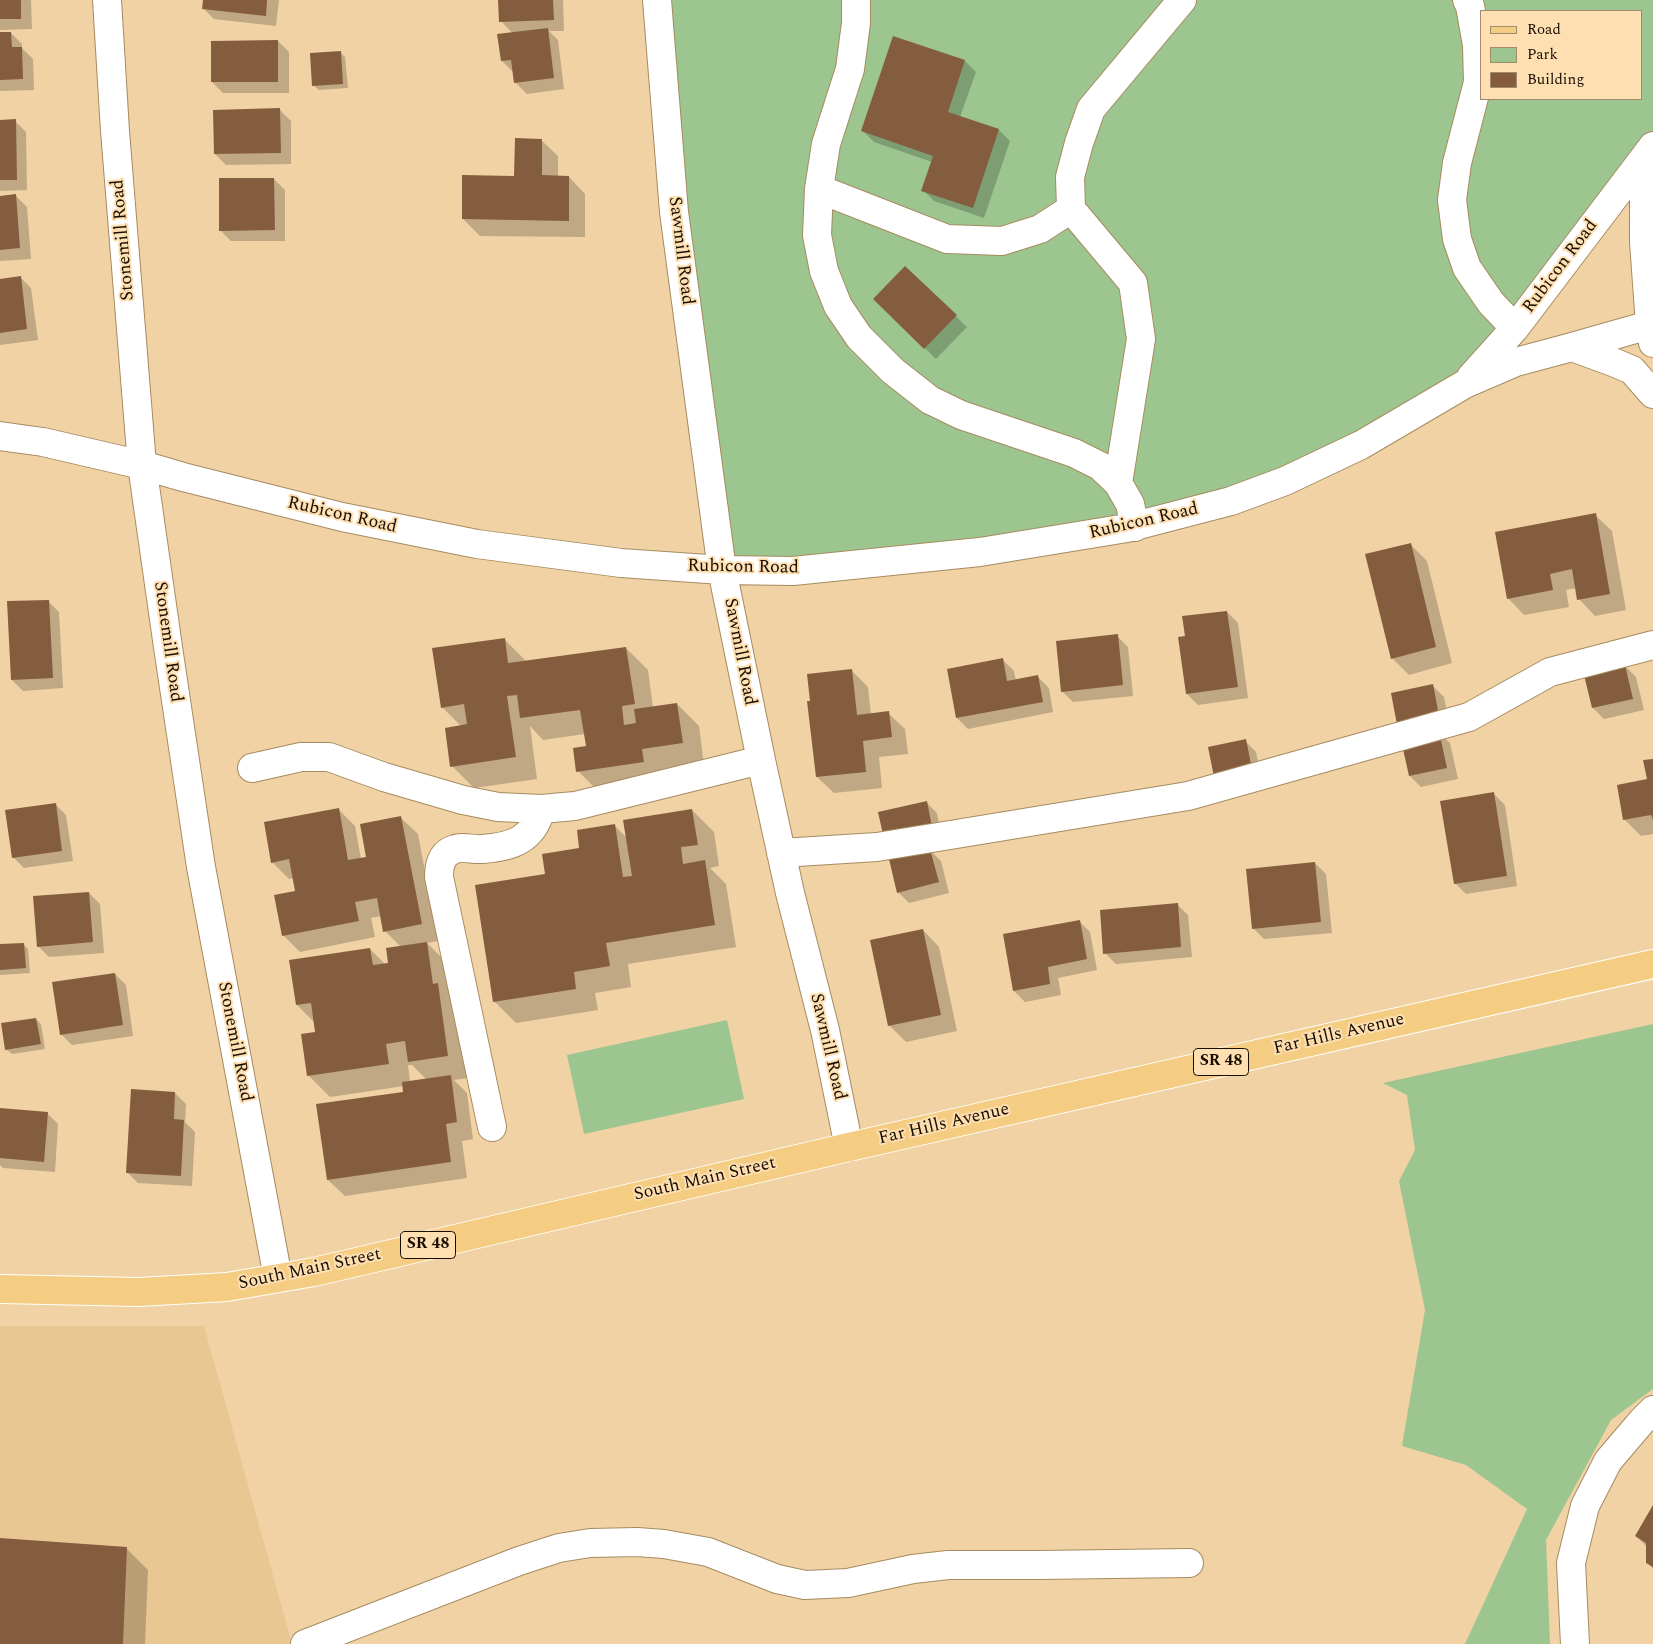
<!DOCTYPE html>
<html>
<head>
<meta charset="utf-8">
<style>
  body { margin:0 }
  #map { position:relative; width:1653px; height:1644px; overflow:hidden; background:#f0d2a5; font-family:Spectral,serif }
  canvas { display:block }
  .legend { position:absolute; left:1480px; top:10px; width:162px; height:90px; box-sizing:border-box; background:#fedfb2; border:1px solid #a28b6b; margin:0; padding:6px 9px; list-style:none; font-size:15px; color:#170d00 }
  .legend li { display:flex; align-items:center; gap:10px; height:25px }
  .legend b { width:25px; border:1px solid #a28b6b }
</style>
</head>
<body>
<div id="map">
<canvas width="1653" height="1644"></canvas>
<ul class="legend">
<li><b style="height:6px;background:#f4cd83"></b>Road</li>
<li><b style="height:14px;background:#9dc590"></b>Park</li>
<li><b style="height:14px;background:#845d3e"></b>Building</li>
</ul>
</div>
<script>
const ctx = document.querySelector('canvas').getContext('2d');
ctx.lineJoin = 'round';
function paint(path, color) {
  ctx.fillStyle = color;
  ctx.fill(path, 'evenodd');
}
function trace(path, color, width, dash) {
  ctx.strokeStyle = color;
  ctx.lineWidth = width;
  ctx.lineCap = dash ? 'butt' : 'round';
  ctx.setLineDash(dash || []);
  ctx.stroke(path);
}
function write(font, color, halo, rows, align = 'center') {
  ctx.font = font + ' Spectral,serif';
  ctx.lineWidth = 4;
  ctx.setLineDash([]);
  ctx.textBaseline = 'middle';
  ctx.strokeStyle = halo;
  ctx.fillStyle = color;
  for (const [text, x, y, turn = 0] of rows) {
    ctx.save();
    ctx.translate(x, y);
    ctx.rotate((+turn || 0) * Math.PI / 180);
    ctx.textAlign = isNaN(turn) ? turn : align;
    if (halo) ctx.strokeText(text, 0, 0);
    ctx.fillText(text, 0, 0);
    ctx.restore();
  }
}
paint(new Path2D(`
  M0 1326H204L292 1644H0Z`), '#e9c793');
paint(new Path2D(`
  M657 0H1653V146L1465 384 1361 445 1127 528 722 570ZM1482 11H1642V99H1482Z
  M727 1020 744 1099 584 1134 567 1055Z
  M1653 1024V1389L1611 1420 1546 1540 1550 1644H1465L1527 1509 1466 1465 1402 1446 1425 1310 1399 1181 1415 1150 1407 1095 1383 1083Z`), '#9dc590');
paint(new Path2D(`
  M0 0H31L32 29 0 30Z
  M204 0H279L276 26 214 19 203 8Z
  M500 0H563L564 31H549L558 40 564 89 527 94 516 83 513 72 502 61 513 34 501 21Z
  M11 33 22 44V48L33 59 34 90 0 91V34Z
  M278 41 289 52V93H223L212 82Z
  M340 52 345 57 348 88 319 90 313 85Z
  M965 61 976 72 960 117 999 130 1010 141 984 218 934 201 923 190 932 162 874 142 863 131Z
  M280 110 291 121V164L226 165 215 154Z
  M0 121H15L26 132 27 190 0 191Z
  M541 140 558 156V177H569L585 194V237L480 236 463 219 515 177Z
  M274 179 285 190V241H231L220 230Z
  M16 196 27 207 31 259 0 261V197Z
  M905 267 967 327 936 359 875 299Z
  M20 277 31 288 38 340 0 345V280Z
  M1595 515 1612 531 1626 610 1595 616 1579 599 1577 588 1566 590 1569 607 1524 615 1508 598Z
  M1410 544 1427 561 1452 663 1409 675 1392 658Z
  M48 601 59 612 63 688 23 691 12 680Z
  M1227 612 1238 623 1248 698 1198 705 1187 694Z
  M1117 636 1128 647 1133 696 1073 702 1062 691Z
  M505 640 527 662 626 648 648 670 653 708 677 704 699 726 704 765 600 793 578 771 587 747 585 734 543 740 530 726 537 779 474 788 452 766 462 727 442 707Z
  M1003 660 1014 671 1016 681 1038 677 1049 688 1053 712 968 729 957 718Z
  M1625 666 1636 677 1644 710 1604 719 1593 708 1585 675Z
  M852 671 868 687 871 715 888 713 905 729 908 754 879 757 882 788 834 793 817 777Z
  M1433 686 1444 697 1451 732 1440 734 1450 743 1458 779 1421 787 1410 776 1403 741Z
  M1245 741 1256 752 1263 785 1227 792Z
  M1653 760V834L1641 836 1624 819 1648 780Z
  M1494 794 1505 805 1517 886 1466 894 1455 883Z
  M926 802 937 813 944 848 931 851 941 861 949 893 909 903 898 892Z
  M55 804 66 815 73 861 24 868 13 857Z
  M338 809 355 826 361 859 367 858 401 818 418 834 438 941 427 943 449 965 469 1078 454 1080 467 1093 473 1139 462 1141 467 1178 345 1196 328 1180 405 1093 404 1086 330 1097 308 1075 316 1033 315 1023 297 1005 291 961 370 949 385 964H390L401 947 385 931 382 916 371 918 375 937 300 952 283 935 296 892 294 878 289 879 272 862ZM408 1065H412L427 1080 410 1082Z
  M692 810 714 832 719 866 710 868 726 884 736 947 628 964 631 987 595 993 598 1010 516 1023 494 1001 546 875 614 825 627 838Z
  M1315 863 1326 874 1332 933 1264 939 1253 928Z
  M89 893 100 904 104 953 49 957 38 946Z
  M1177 904 1188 915 1192 957 1116 964 1105 953Z
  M1079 921 1090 932 1097 970 1058 978 1061 995 1025 1002 1014 991Z
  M923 930 939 947 957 1031 906 1042 889 1025Z
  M23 944 28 949 30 973 0 975V946Z
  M115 974 126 985 133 1036 72 1045 61 1034Z
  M36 1019 41 1024 45 1049 12 1054 6 1049Z
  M175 1093 186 1104 185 1122 195 1132 192 1186 138 1183 127 1172Z
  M0 1109 47 1113 58 1124 55 1172 3 1168 0 1165Z
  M1653 1508V1569L1647 1562V1547L1636 1536Z
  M0 1539 126 1548 148 1570 145 1644H0Z`), '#0003');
paint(new Path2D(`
  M0 0H21V19H0Z
  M203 0H267L266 16 202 9Z
  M498 0H553L554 20 499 22Z
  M548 28 554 78 514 83 511 60 501 61 497 34Z
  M0 32H11L12 47H22L23 79 0 80Z
  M893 36 965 60 948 112 999 129 973 208 921 191 933 156 861 131Z
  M278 40V82H211V41Z
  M341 51 343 84 312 86 310 53Z
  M280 108 281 153 214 154 213 110Z
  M16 119 17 180H0V120Z
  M515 138 542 139V175L569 176V221L462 219V175L514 176Z
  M219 178H274L275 230 219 231Z
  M16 194 20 248 0 250V196Z
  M905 266 957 315 924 349 873 299Z
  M21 276 27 329 0 333V279Z
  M1596 513 1610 594 1577 600 1572 569 1550 574 1553 590 1507 599 1495 532Z
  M1411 543 1436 647 1391 659 1365 554Z
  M49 600 53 678 11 680 7 601Z
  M1227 611 1238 687 1186 694 1178 637 1185 636 1182 616Z
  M1118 634 1123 685 1061 692 1056 641Z
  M505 638 508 663 626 647 635 704 622 706 624 725 636 723 634 709 677 703 683 743 642 749 644 762 576 772 573 748 586 746 580 710 520 718 517 695 507 696 516 757 450 767 445 728 467 724 464 704 441 708 432 648Z
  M1003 658 1007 681 1038 675 1043 702 956 718 947 669Z
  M1625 665 1633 699 1592 708 1584 675Z
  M852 669 857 715 889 711 892 737 863 741 866 772 816 777 807 701H810L807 674Z
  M1433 684 1440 721 1398 730 1391 693Z
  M1439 731 1447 768 1409 776 1401 740Z
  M1246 739 1253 774 1215 782 1208 747Z
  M1653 759V820L1651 815 1623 820 1617 785 1647 779 1643 760Z
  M1494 792 1507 876 1454 884 1440 801Z
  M927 801 934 837 886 848 878 812Z
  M56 803 62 851 12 858 5 810Z
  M339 808 348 860 366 857 360 824 401 816 422 924 383 932 377 898 355 902 359 921 282 936 274 895 295 891 289 859 271 863 264 822Z
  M692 809 698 845 681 847 683 864 705 860 715 925 606 943 610 966 574 972 576 989 493 1002 475 885 545 874 542 854 579 848 577 830 615 824 623 877 632 876 623 820Z
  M930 849 939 882 897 893 889 859Z
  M1315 862 1321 922 1252 929 1246 869Z
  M89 892 93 942 37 947 33 896Z
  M1178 903 1181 947 1103 954 1100 910Z
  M1080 920 1087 959 1048 967 1050 984 1013 991 1003 934Z
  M923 929 941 1015 888 1026 870 940Z
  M427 942 433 984 438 983 448 1056 408 1062 405 1041 386 1044 389 1064 307 1076 301 1034 315 1032 311 1003 296 1005 289 960 370 948 373 965 388 963 386 948Z
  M24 943 26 968 0 970V944Z
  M115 973 123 1025 60 1035 52 982Z
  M36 1018 41 1044 5 1050 1 1023Z
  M451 1075 457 1122 446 1124 451 1162 327 1180 316 1104 403 1092 402 1082Z
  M131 1089 175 1092 174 1119 184 1120 181 1176 126 1173Z
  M0 1108 48 1112 44 1162 0 1158Z
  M1653 1505V1567L1646 1563V1543L1635 1536Z
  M0 1538 127 1547 123 1644H0Z`), '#845d3e');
const minor = new Path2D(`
  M107 0 115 131 142 465 169 654 201 867 278 1278
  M657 0 674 212 722 570 761 760 790 893 825 1030 849 1147
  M856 0V23L850 69 826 144 819 189 817 235 824 271 838 306 859 337 893 371 930 400 961 415 1074 453 1100 466 1118 483 1130 504 1135 527
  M1467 0 1470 6 1477 45 1478 82 1457 163 1452 200 1457 239 1467 268 1491 303 1515 328
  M1653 153 1644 196V242L1650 325 1653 343
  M819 189 947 239 1002 241 1040 229 1071 209
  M1572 347 1653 324
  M1471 377 1515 328 1653 146
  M0 436 43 442 142 465 183 477 342 517 477 544 621 563 722 570 793 571 980 552 1127 528 1231 501 1285 481 1361 445 1465 384 1516 362 1572 347 1613 362 1632 370 1653 394
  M1118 483 1141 339 1133 283 1071 209 1070 177 1079 143 1091 109 1182 0
  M252 768 301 757H329L384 777 463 800 498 807 541 809 575 806 761 760
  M781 853 877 847 1188 796 1469 717 1550 672 1653 645
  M492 1127 439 877C439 864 442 853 455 849 463 846 474 850 482 849 512 847 533 840 541 809
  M305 1644 519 1561 559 1548 590 1543 637 1542 664 1544 708 1552 777 1579 805 1585 848 1583 913 1569 948 1565H1038L1189 1563
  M1575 1644 1571 1563 1585 1506 1608 1461 1642 1421 1653 1410`);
const major = new Path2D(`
  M0 1289 139 1292 227 1287 314 1272 849 1147 1653 964`);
trace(minor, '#a78b60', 30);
trace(major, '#fff', 30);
trace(minor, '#fff', 28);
trace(major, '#f4cd83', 28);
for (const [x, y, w] of [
  [1221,1062,55],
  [428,1245,55]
]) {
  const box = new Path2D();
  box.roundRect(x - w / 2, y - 13.5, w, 27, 4);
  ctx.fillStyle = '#fedfb2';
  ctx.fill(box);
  trace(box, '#170d00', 1);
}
write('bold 16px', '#170d00', null, [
  ["SR 48",1221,1062],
  ["SR 48",428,1245]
]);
write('18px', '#170d00', '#fedfb2', [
  ["Stonemill Road",124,240,-95],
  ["Sawmill Road",680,251,83],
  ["Rubicon Road",1561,267,-53],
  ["Rubicon Road",342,516,13],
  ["Rubicon Road",1144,522,-13],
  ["Rubicon Road",743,568,1],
  ["Stonemill Road",167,642,82],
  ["Sawmill Road",739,652,79],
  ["Far Hills Avenue",1339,1035,-13],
  ["Stonemill Road",234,1042,79],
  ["Sawmill Road",827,1047,77],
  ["Far Hills Avenue",944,1125,-13],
  ["South Main Street",705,1180,-13],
  ["South Main Street",310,1270,-12]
]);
</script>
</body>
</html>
